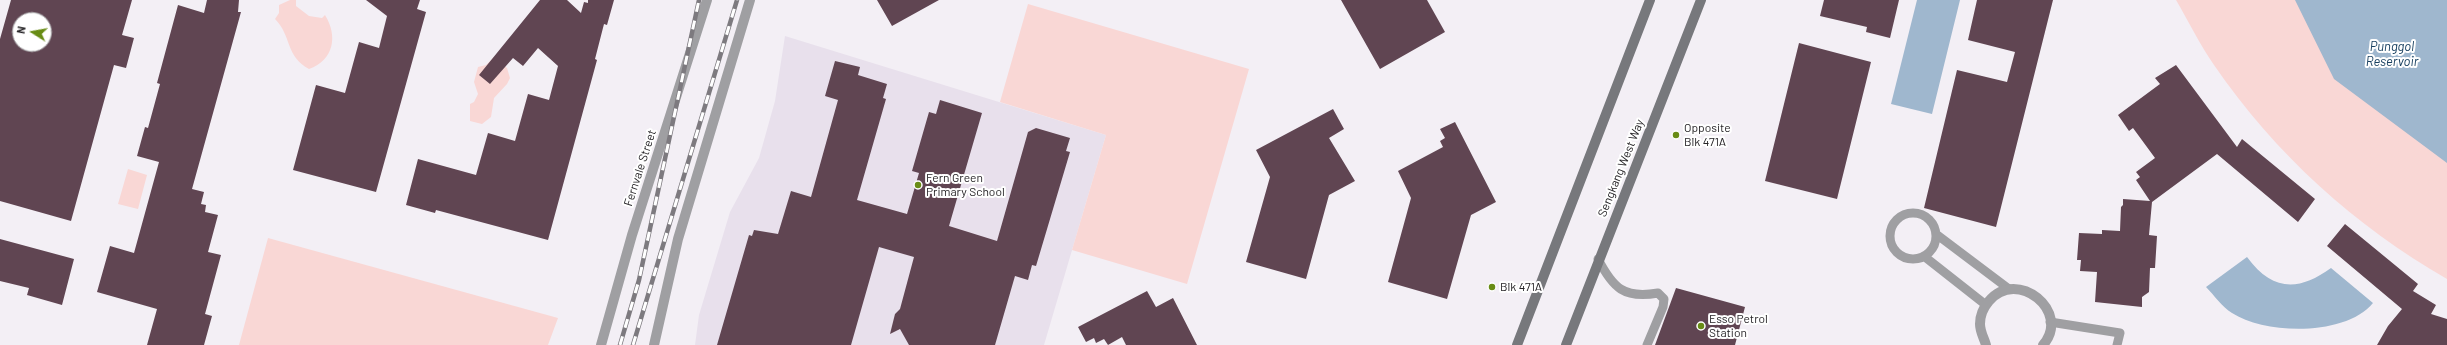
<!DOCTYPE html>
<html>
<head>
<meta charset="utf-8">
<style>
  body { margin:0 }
  #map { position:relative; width:2447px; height:345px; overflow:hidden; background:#f3eff5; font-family:Barlow,sans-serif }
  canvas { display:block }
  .north { position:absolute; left:12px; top:12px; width:40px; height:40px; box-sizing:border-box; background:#fff; border:1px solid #a8a7a9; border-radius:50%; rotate:281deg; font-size:11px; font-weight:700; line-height:16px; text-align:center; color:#262427 }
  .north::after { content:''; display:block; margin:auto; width:14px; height:18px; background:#688c15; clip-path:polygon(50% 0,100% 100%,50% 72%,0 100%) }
</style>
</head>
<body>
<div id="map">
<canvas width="2447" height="345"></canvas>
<div class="north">N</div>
</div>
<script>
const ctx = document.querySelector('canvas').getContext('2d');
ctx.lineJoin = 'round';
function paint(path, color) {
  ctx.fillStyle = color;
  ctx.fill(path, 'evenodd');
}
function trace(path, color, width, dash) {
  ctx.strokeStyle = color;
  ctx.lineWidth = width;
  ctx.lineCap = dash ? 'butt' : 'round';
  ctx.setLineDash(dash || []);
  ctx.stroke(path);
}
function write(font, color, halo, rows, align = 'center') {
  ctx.font = font + ' Barlow,sans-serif';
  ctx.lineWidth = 4;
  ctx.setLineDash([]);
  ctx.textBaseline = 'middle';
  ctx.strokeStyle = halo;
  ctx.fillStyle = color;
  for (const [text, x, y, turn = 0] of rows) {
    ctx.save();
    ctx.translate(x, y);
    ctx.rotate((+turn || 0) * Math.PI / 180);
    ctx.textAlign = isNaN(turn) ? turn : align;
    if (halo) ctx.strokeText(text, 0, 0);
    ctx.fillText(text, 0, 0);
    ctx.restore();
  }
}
paint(new Path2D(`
  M785 36 1106 135 1044 345H695L699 315 730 212 759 158 775 101Z`), '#e8e0ec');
paint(new Path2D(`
  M290 0H296V6L309 16 322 18 325 15C338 36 334 60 309 69 285 56 292 36 275 19L279 13V5Z
  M2176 0H2447V279C2355 226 2275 154 2214 65 2200 45 2189 22 2176 0Z
  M1028 4 1249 69 1187 284 1072 250 1106 135 1000 102Z
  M494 57 507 68 510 78 507 84 494 98 491 117 482 124 470 121V104L474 102 478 94 474 82 478 67 486 65Z
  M128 169 147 175 138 209 118 204Z
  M268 238 558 318 548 345H239Z`), '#f9d7d5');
paint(new Path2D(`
  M1917 0H1960L1932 114 1891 104Z
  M2295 0H2447V163L2334 79Z
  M2247 257C2272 291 2298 292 2331 268L2373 303C2346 336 2266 335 2232 313 2222 307 2214 295 2206 287Z`), '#9fb7ce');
paint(new Path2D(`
  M11 0H132L122 35 134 38 126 68 114 65 71 221 0 201V39ZM20 20H44V44H20Z
  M207 0H239L238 12H241L192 189 204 192 201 204 206 205 205 212 218 215 208 252 221 255 205 314 212 316 204 345H147L157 309 97 292 110 246 134 253 159 162 137 156 145 127 148 128 160 84 157 83 178 5 204 13Z
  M366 0H420L417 9 426 12 376 192 293 170 316 85 345 93 359 42 379 48 387 16Z
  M540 0H567L581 13 584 2 588 3V0H614L607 25 604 24 595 59 597 60 548 240 436 210 435 213 406 205 418 159 476 175 488 133 515 141 528 94 549 100 558 66 538 48 523 66 513 58 490 84 479 75Z
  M877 0H939L892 26Z
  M1341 0H1427L1445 32 1380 69Z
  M1824 0H1899L1890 38 1866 32 1867 27 1820 16Z
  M1977 0H2053L1996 227 1924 208 1957 70 2007 82 2015 52 1968 40Z
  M1799 43 1871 62 1837 199 1765 181Z
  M835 61 860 67 858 75 887 84 883 98 886 99 857 200 907 214 919 173 912 171 929 112 936 114 940 100 982 113 949 226 997 241 1028 132 1036 128 1070 138 1066 151 1070 152 1036 266 1032 265 1028 280 1015 276 995 345H909L900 329 890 334 895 314 900 309 914 257 879 247 851 345H717L749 235 752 236 754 230 778 234 791 191 811 197 838 100 825 96Z
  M2176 65 2237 147 2242 139 2315 199 2298 222 2217 154 2152 202 2149 235 2157 236 2155 268H2150L2149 292 2142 297V307L2095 302 2097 272 2080 271 2081 260H2077L2079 233 2102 234V230L2120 231 2121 207 2123 205V199L2150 201 2136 180 2140 177 2136 172 2155 158 2133 128 2129 131 2118 115 2160 84 2155 78Z
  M1333 109 1344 129 1329 138 1355 181 1329 195 1306 279 1246 262 1270 177 1256 150Z
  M1455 122 1496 202 1471 215 1447 299 1388 282 1411 198 1398 171 1443 147 1440 141 1445 138 1440 129Z
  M2345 224 2418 284 2413 291 2436 305 2431 314 2447 319V345H2377L2388 326 2402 309 2327 246Z
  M0 239 74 259 62 305 27 295 29 288 0 281Z
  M1676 288 1745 307 1735 345H1655Z
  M1147 291 1156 307 1173 298 1197 345H1126L1122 337 1108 345 1104 339 1096 343 1094 338 1086 342 1078 327Z`), '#604552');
trace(new Path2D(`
  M1890 236a23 23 0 1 1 46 0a23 23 0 1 1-46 0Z
  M1936 234 2009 289
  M1925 257 1986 305
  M1598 259C1613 288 1624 299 1658 293L1664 299 1663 307 1647 345
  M2050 322 2120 333 2117 345`), '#9f9fa2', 9);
trace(new Path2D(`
  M1986 345C1984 338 1980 332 1980 324 1980 316 1983 308 1989 301 2017 267 2072 312 2043 345`), '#9f9fa2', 10);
trace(new Path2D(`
  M601 345 632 235 707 0
  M654 345 678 239 750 0`), '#9f9fa2', 10);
trace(new Path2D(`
  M1517 345 1650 0
  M1566 345 1701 0`), '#77787c', 10);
const rail = new Path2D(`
  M620 345 639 280 699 0
  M633 345 737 0`);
trace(rail, '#7d7a7f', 4.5);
trace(rail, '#fff', 3, [9]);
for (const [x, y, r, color] of [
  [1676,135,4,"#688c15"],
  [918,185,4,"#688c15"],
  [1492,287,4,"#688c15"],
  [1701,326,4,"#688c15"]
]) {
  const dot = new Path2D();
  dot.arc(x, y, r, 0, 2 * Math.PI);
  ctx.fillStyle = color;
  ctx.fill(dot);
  trace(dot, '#fff', 1.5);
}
write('12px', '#262427', '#fff', [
  ["Opposite",1684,128],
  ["Blk 471A",1684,142],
  ["Fern Green",926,178],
  ["Primary School",926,192],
  ["Blk 471A",1500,287],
  ["Esso Petrol",1709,319],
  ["Station",1709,333]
], 'left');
write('12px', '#262427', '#fff', [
  ["Fernvale Street",640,168,-72],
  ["Sengkang West Way",1621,168,-68]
]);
write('italic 13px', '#194161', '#fff', [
  ["Punggol",2392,47],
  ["Reservoir",2392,62]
]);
</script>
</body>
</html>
